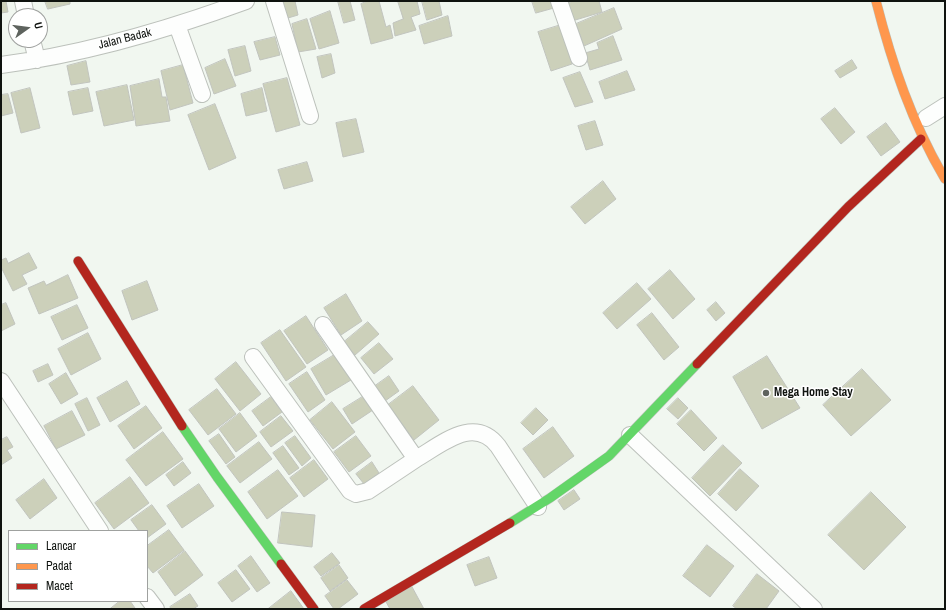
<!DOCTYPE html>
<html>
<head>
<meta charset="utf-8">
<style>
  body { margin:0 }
  #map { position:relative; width:946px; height:610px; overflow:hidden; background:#f1f7f0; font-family:"Archivo Narrow",sans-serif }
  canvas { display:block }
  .frame { position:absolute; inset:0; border:2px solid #0f130f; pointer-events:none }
  .legend { position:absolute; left:8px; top:530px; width:140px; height:72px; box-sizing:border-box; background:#fff; border:1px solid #9fa19f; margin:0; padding:5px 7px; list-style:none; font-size:12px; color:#0f130f }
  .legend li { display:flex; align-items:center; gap:8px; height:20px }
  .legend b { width:20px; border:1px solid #9fa19f }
  .north { position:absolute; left:8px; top:8px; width:40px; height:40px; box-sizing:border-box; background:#fff; border:1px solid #9fa19f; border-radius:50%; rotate:76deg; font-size:11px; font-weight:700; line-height:16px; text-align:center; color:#0f130f }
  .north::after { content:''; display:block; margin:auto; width:14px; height:18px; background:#5e635e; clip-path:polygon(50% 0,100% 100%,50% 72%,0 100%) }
</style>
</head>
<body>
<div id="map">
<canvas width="946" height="610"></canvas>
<div class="frame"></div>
<ul class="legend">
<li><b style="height:5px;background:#63d668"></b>Lancar</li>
<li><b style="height:5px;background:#ff974d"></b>Padat</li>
<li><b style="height:5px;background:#b3261e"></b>Macet</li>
</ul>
<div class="north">U</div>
</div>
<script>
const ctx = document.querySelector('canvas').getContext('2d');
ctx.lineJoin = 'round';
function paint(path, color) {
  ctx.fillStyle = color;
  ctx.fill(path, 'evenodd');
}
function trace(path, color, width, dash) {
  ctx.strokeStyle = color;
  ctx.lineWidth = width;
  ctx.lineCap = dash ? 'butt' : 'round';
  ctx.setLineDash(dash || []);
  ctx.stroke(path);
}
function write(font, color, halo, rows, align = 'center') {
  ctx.font = font + ' "Archivo Narrow",sans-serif';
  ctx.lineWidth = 3;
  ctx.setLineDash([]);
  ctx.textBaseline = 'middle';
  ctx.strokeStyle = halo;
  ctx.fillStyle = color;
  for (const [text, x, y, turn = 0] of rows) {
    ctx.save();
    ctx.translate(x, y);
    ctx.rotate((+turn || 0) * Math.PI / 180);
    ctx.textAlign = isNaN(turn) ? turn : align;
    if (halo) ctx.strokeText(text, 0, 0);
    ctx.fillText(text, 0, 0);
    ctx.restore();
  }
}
const building = new Path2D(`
  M1 1H6L8 12 1 13Z
  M45 1H70V4L48 9Z
  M283 1H295L298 15 288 18Z
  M338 1H350L355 20 344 23Z
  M368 1H379L386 27 390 25 393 38 371 44 361 4Z
  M398 1H417L420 14 411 17 416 30 395 36 393 23 403 19Z
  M422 1H439L442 15 427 20Z
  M532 1H552L554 8 536 13Z
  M574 1H599L602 12 572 21 568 3Z
  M614 8 622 29 584 46 576 24Z
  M330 11 339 43 319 49 310 19Z
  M448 16 452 36 424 44 419 26Z
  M307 19 316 49 298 52 292 24Z
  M561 25 572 64 551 71 538 32Z
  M613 36 622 60 590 70 585 53 599 49 597 43Z
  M275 37 280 55 260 60 254 42Z
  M245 46 251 71 235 76 228 50Z
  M331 54 335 73 322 78 317 57Z
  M225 59 236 86 214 94 205 68Z
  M852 60 857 68 840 78 835 71Z
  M86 61 90 82 71 85 67 66Z
  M183 65 193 103 170 110 161 71Z
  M627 71 635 90 605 99 599 82Z
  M580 72 593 102 575 107 563 78Z
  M287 78 300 125 276 132 263 84Z
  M159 79 162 97H166L170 121 136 126 130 86Z
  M127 85 134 120 104 126 96 92Z
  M30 88 40 128 21 133 11 93Z
  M88 88 93 111 73 115 68 92Z
  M262 88 267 111 246 116 241 94Z
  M8 94 13 113 1 116V95Z
  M215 104 236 158 209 170 188 115Z
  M835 108 855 132 841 144 821 119Z
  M356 119 364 152 343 157 336 123Z
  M595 121 603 145 586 150 578 126Z
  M886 123 900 142 881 156 867 137Z
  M307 162 313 181 284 189 278 170Z
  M603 181 616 199 585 224 571 207Z
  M29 253 37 268 22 275 27 284 13 291 1 267V260L6 258 8 263Z
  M670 270 695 299 673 319 648 289Z
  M68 275 78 298 39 314 28 288 44 281 46 285Z
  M147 281 158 310 132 320 122 291Z
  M637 283 651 299 617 329 603 313Z
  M346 294 362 321 341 335 324 308Z
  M716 302 725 313 716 321 707 310Z
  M6 303 15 324 1 331V305Z
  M77 305 88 328 62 340 51 317Z
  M652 313 679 347 664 360 637 325Z
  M306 316 328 350 307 364 284 331Z
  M368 322 379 334 355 355 344 342Z
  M280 330 306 367 286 381 261 343Z
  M88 333 101 359 71 375 58 349Z
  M379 343 393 359 374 374 361 358Z
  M336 354 351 380 326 395 311 369Z
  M767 356 800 408 762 429 733 377Z
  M236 362 261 394 240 411 215 379Z
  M48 364 53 375 38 382 33 371Z
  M862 369 891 400 851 436 823 405Z
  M307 372 325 400 308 412 289 384Z
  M66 373 78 394 61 404 49 384Z
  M389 376 399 391 385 401 375 386Z
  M127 381 140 404 110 422 97 398Z
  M413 386 439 420 414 440 388 405Z
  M217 389 236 414 208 435 189 410Z
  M364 396 373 410 352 424 343 409Z
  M271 397 282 412 263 426 252 411Z
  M87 398 100 425 88 431 75 404Z
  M678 398 688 408 678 419 667 409Z
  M332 402 355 432 333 449 310 420Z
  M146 406 162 428 134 449 118 426Z
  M536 408 548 420 533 435 521 423Z
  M691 410 717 438 704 451 677 424Z
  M72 411 85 435 56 449 44 426Z
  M240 413 257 436 236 452 219 429Z
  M281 416 293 431 271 447 260 432Z
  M553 427 574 456 544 478 523 449Z
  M163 432 183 459 146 486 126 460Z
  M219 434 235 457 226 464 209 441Z
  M295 436 311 458 302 466 285 443Z
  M356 436 371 456 349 472 334 452Z
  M7 437 13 447 7 450 12 458 1 465V440Z
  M259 442 272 459 240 483 227 466Z
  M723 445 742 463 710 496 692 478Z
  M283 446 299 468 289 475 273 453Z
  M314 460 328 479 304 497 290 478Z
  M183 462 191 473 174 486 166 475Z
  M372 462 379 473 364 484 356 474Z
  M740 469 759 486 736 511 718 494Z
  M278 470 298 496 267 519 248 492Z
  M130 477 149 503 114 529 95 503Z
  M44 479 57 498 30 519 16 500Z
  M199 484 214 506 182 528 167 506Z
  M574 490 580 499 564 510 558 501Z
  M871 492 906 527 864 570 828 535Z
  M152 505 166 524 147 538V531H139L131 520Z
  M282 512 315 515 312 547 278 543Z
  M169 530 184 550 153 573 147 566V546Z
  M707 545 734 566 710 597 683 576Z
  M185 551 203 575 175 596 158 572Z
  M332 553 340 563 321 576 314 567Z
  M251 556 270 583 257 592 238 566Z
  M489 557 497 578 475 586 467 565Z
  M339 565 348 578 330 591 321 578Z
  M236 570 250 589 232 602 218 583Z
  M757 574 779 591 766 609H737L733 606Z
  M347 580 358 594 338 609H334L325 596Z
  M411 585 424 609H390L385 600Z
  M291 591 304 609H268Z
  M190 594 198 606 193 609H171L170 607Z
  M120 601H130L135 608 110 609Z`);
paint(building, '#ccd0ba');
trace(building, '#c1c4be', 1);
const street = new Path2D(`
  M23 1 26 16
  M274 1 310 116
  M559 1 579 58
  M177 25 202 94
  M32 40 37 60
  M1 65C85 54 167 30 246 1
  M926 118 945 106
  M323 325 416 459C442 444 474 415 498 446L538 507
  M253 357 350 491 356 494 368 491 416 459
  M1 381 100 531
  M630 435 814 609
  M147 597 156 609`);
const fast = new Path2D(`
  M182 426 217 477 281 564
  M510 523 550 498 609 456 697 364`);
const slow = new Path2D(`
  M876 1C892 64 912 123 945 179`);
const jam = new Path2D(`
  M78 261 182 426
  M697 364 848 207 921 139
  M281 564 314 609
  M364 609 510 523`);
trace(street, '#bcc1bb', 18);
trace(fast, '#bcc1bb', 10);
trace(slow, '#bcc1bb', 10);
trace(jam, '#bcc1bb', 10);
trace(street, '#fdfefd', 16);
trace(fast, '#63d668', 9);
trace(slow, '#ff974d', 9);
trace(jam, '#b3261e', 9);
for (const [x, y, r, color] of [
  [766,393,4,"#5e635e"]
]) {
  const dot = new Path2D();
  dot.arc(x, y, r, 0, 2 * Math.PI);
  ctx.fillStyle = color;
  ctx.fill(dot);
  trace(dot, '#fff', 1.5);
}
write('12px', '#0f130f', '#fff', [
  ["Jalan Badak",125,39,-14]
]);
write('bold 12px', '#0f130f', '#fff', [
  ["Mega Home Stay",774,393]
], 'left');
</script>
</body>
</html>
